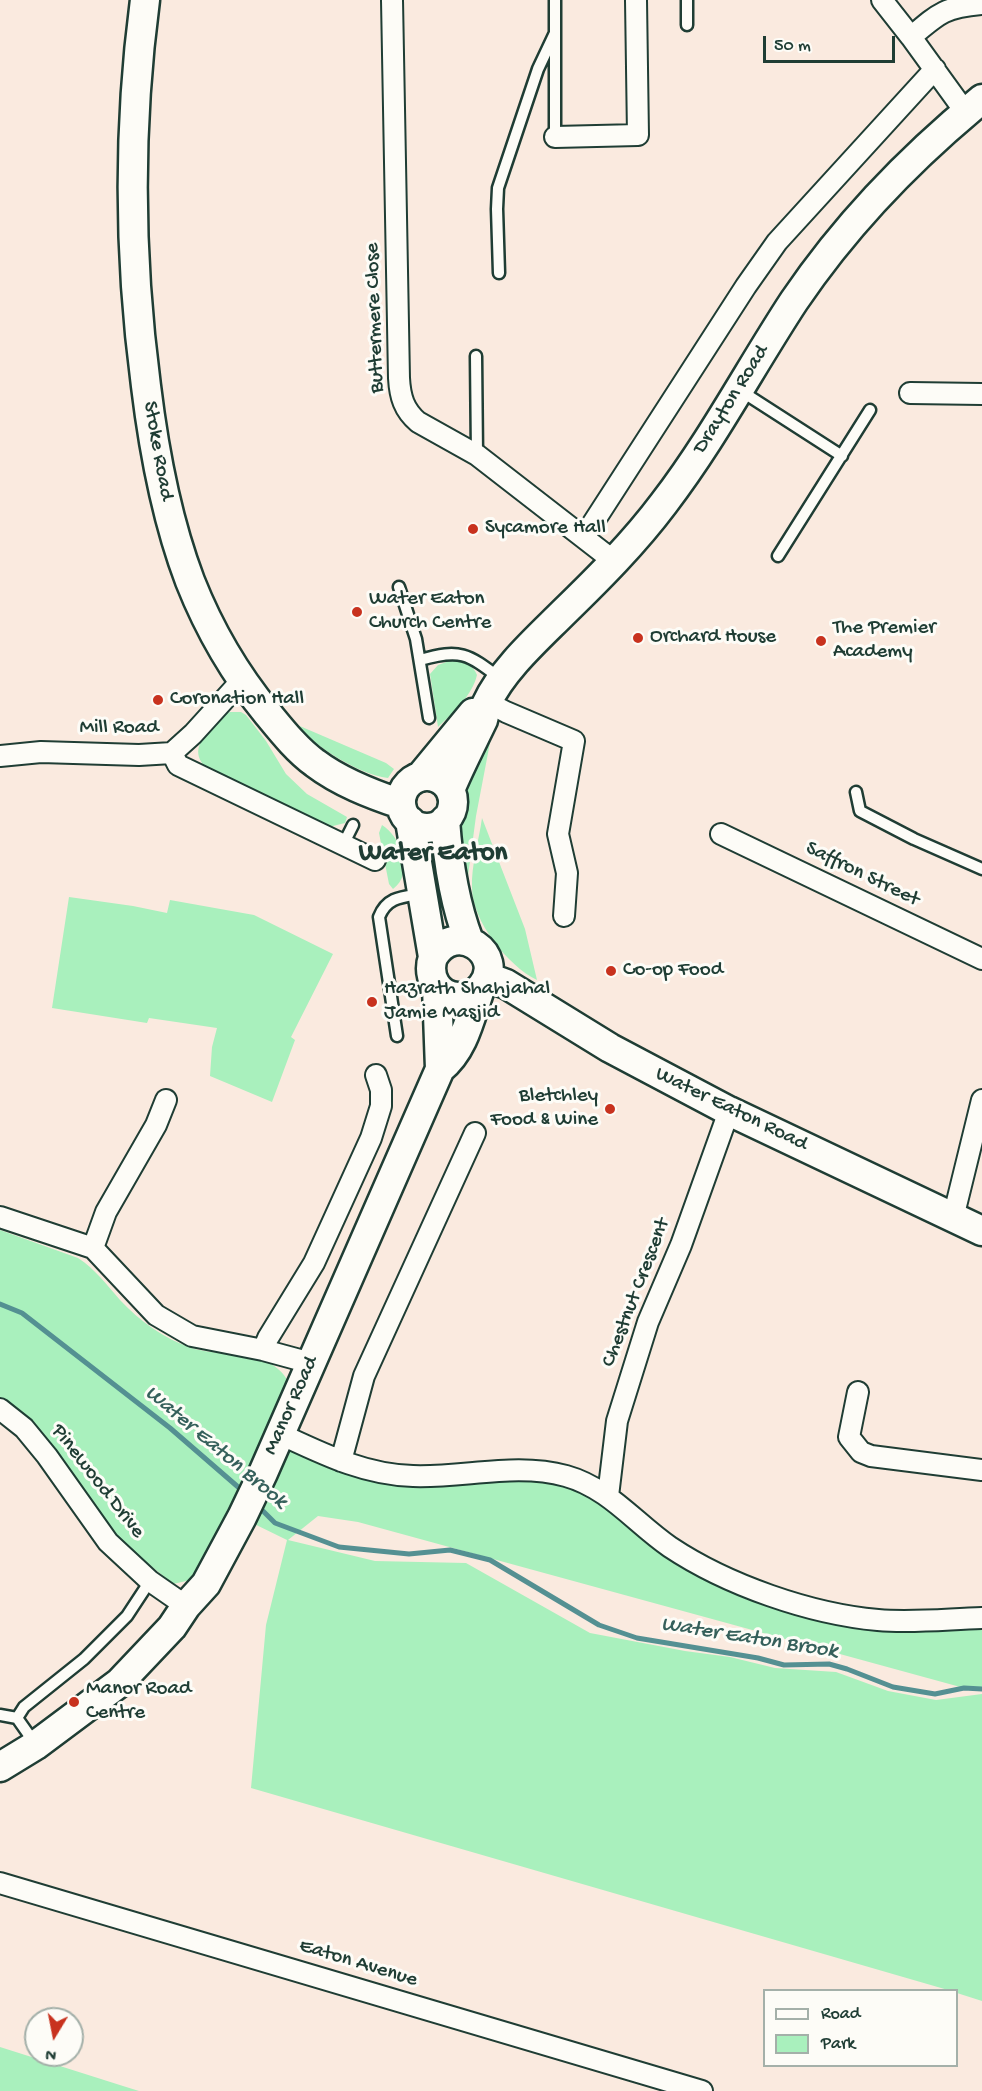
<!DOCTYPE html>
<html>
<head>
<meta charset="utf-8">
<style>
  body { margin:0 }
  #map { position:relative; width:982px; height:2091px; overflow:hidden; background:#faeadf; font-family:"Gochi Hand",sans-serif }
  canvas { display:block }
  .legend { position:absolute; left:763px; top:1989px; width:195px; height:78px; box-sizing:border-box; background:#fdfcf7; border:2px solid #a4b0a9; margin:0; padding:8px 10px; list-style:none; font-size:18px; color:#1f3d34 }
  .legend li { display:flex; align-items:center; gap:12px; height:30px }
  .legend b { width:30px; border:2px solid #a4b0a9 }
  .north { position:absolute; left:24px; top:2007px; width:60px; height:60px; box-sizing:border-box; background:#fdfcf7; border:2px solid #a4b0a9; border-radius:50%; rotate:190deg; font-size:16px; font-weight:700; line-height:24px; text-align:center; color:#1f3d34 }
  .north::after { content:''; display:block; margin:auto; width:21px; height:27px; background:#c8321e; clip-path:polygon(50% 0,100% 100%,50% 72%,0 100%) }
  .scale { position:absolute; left:763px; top:36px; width:132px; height:27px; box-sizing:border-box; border:3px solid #1f3d34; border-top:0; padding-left:8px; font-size:18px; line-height:21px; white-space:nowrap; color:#1f3d34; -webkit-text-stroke:4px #fdfcf7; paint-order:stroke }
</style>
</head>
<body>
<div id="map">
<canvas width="982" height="2091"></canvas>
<ul class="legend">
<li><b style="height:8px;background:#fdfcf7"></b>Road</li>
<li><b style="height:16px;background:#a9f0bd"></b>Park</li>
</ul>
<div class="north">N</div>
<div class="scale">50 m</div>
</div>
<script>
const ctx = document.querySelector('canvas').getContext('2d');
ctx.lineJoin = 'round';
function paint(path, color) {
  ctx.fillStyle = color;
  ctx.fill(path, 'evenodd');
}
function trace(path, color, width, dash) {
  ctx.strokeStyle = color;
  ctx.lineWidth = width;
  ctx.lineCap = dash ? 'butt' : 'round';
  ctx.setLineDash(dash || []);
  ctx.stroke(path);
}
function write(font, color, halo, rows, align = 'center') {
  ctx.font = font + ' "Gochi Hand",sans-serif';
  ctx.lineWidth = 6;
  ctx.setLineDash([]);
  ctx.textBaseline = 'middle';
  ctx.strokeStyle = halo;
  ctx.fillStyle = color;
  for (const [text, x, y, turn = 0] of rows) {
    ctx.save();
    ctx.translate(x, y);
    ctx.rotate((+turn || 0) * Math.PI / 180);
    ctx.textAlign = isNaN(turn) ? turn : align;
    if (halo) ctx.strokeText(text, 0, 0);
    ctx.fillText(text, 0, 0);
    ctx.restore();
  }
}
paint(new Path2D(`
  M452 660C463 662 473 664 477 675 472 696 453 713 438 727L430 674 438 665Z
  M230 712H241L246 715 266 741 286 774 307 794 347 817 345 823 329 827 209 771C191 754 198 743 212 727 218 720 222 714 230 712Z
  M295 724 386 763 394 769 388 778C357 774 316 746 294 725Z
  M493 727 476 816 468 876H463L459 821 463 793Z
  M482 818 525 929 537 980C508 966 472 921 472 888 471 866 479 840 482 818Z
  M382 825C401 837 415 873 393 889L389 884 379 833Z
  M69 897 133 906 167 913 170 900 254 915 333 954 291 1037 295 1040 272 1102 210 1076 212 1047 217 1028 149 1018 147 1023 52 1008Z
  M0 1230 78 1258C95 1269 107 1285 120 1300 141 1322 163 1338 192 1348 223 1358 270 1348 288 1381L262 1439C300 1454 352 1481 393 1483 443 1485 494 1475 545 1480 555 1481 566 1485 576 1488L762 1599 982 1625V1687L964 1688 358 1522 318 1516 288 1540 375 1561 466 1563 590 1633 685 1651 730 1657 775 1668 836 1672 888 1691 936 1700 982 1694V2001L957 1993 956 1990H948L251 1788 266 1625 287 1540 242 1518 195 1579 173 1584 117 1538 30 1419 0 1397Z
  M0 2047 123 2086 139 2091H0Z`), '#a9f0bd');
trace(new Path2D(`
  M0 1304 22 1313 170 1428 245 1493
  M258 1506 275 1523 339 1547 409 1554 450 1550 490 1560 599 1625 637 1638 758 1658 784 1665 829 1664 847 1669 893 1687 935 1694 964 1688 982 1689`), '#549092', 5);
const lane = new Path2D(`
  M555 0V137
  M687 0V25
  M499 273 497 209 498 188 538 69 555 33
  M476 356 477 455
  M741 391 842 456
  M778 556 870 410
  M399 587 416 639 429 718
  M420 660C461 648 468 654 501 679
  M856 792 860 811 914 839 982 869
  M343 845 353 825
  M397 1036 379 917C387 897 402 897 421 894
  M0 1715 17 1718 36 1745
  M17 1718 24 1707 84 1659 127 1616 150 1581`);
const street = new Path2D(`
  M392 0 399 378C400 397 404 410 418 422L477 455 615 562
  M882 0 911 37 966 113
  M911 37C939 13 945 7 982 4
  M555 137 638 135 636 0
  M910 393 982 394
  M584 537 746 286 777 242 935 69
  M487 702 506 712 574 741 558 834 567 873 564 916
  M172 753 178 765 375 860
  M0 756 41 752 139 755 172 753 193 734 242 680
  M721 834 982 959
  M0 1217 93 1248 156 1315 192 1336 263 1350 311 1363
  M953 1218 982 1100
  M93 1248 106 1212 156 1125 166 1100
  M263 1350 268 1338 314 1263 371 1138 381 1106V1090L376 1075
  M858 1392 849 1437 861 1452 871 1456 982 1470
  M0 1409 24 1428 47 1456 108 1542 150 1581 186 1606
  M280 1434C323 1454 365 1475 413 1476 464 1478 516 1462 566 1476 609 1488 635 1523 670 1547 727 1585 810 1614 878 1620 913 1623 947 1619 982 1618
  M341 1461 364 1376 475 1133
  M608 1496 617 1421 648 1322 681 1245 729 1111
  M0 1883 702 2091`);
const secondary = new Path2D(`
  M145 0C128 128 129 258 146 386 154 452 166 518 190 581 209 629 235 674 268 714 282 731 297 750 315 763 340 782 371 794 401 804
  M421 776 473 713
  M401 802a26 26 0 1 1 52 0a26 26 0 1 1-52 0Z
  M450 790C460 766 472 743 483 720 485 714 484 708 487 703 502 670 538 638 563 613 599 578 634 543 664 503 713 439 750 368 794 301 846 224 910 158 982 99
  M445 820C448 862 454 902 469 941
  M410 821 433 957C427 975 436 996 458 997 467 998 476 994 482 986 507 955 456 918 433 957
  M487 977 506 984 610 1048 729 1111 982 1231
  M440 1069C464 1050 470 1018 480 989
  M0 1767 36 1745 119 1683 172 1627 186 1606 206 1584 242 1517 263 1473 440 1069 437 987`);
trace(lane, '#1f3d34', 15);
trace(street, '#1f3d34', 24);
trace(secondary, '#1f3d34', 33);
trace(lane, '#fdfcf7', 10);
trace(street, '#fdfcf7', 20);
trace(secondary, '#fdfcf7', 28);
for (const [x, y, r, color] of [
  [473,529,6,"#c8321e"],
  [357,612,6,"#c8321e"],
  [638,638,6,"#c8321e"],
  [821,641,6,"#c8321e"],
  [158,700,6,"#c8321e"],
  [611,971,6,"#c8321e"],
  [372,1002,6,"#c8321e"],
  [610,1109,6,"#c8321e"],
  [74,1702,6,"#c8321e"]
]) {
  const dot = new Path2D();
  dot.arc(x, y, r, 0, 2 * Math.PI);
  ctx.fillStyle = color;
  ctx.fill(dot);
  trace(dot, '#fdfcf7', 2);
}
write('21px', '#1f3d34', '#fdfcf7', [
  ["Buttermere Close",376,318,-92],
  ["Drayton Road",732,400,-58],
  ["Stoke Road",157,451,80],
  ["Mill Road",119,729],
  ["Saffron Street",862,875,26],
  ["Water Eaton Road",731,1110,26],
  ["Chestnut Crescent",637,1293,-69],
  ["Manor Road",292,1406,-66],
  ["Pinewood Drive",97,1482,52],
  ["Eaton Avenue",358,1964,17]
]);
write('21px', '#1f3d34', '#fdfcf7', [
  ["Sycamore Hall",485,529],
  ["Water Eaton",369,600],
  ["Church Centre",369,624],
  ["The Premier",833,629],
  ["Academy",833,653],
  ["Orchard House",650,638],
  ["Coronation Hall",170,700],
  ["Co-op Food",623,971],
  ["Hazrath Shahjahal",384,990],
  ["Jamie Masjid",384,1014],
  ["Bletchley",598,1097,"right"],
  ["Food & Wine",598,1121,"right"],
  ["Manor Road",86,1690],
  ["Centre",86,1714]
], 'left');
write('italic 22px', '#35605b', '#fdfcf7', [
  ["Water Eaton Brook",215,1448,40],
  ["Water Eaton Brook",749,1639,9]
]);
write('bold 27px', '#1f3d34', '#fdfcf7', [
  ["Water Eaton",433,855]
]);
</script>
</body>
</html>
